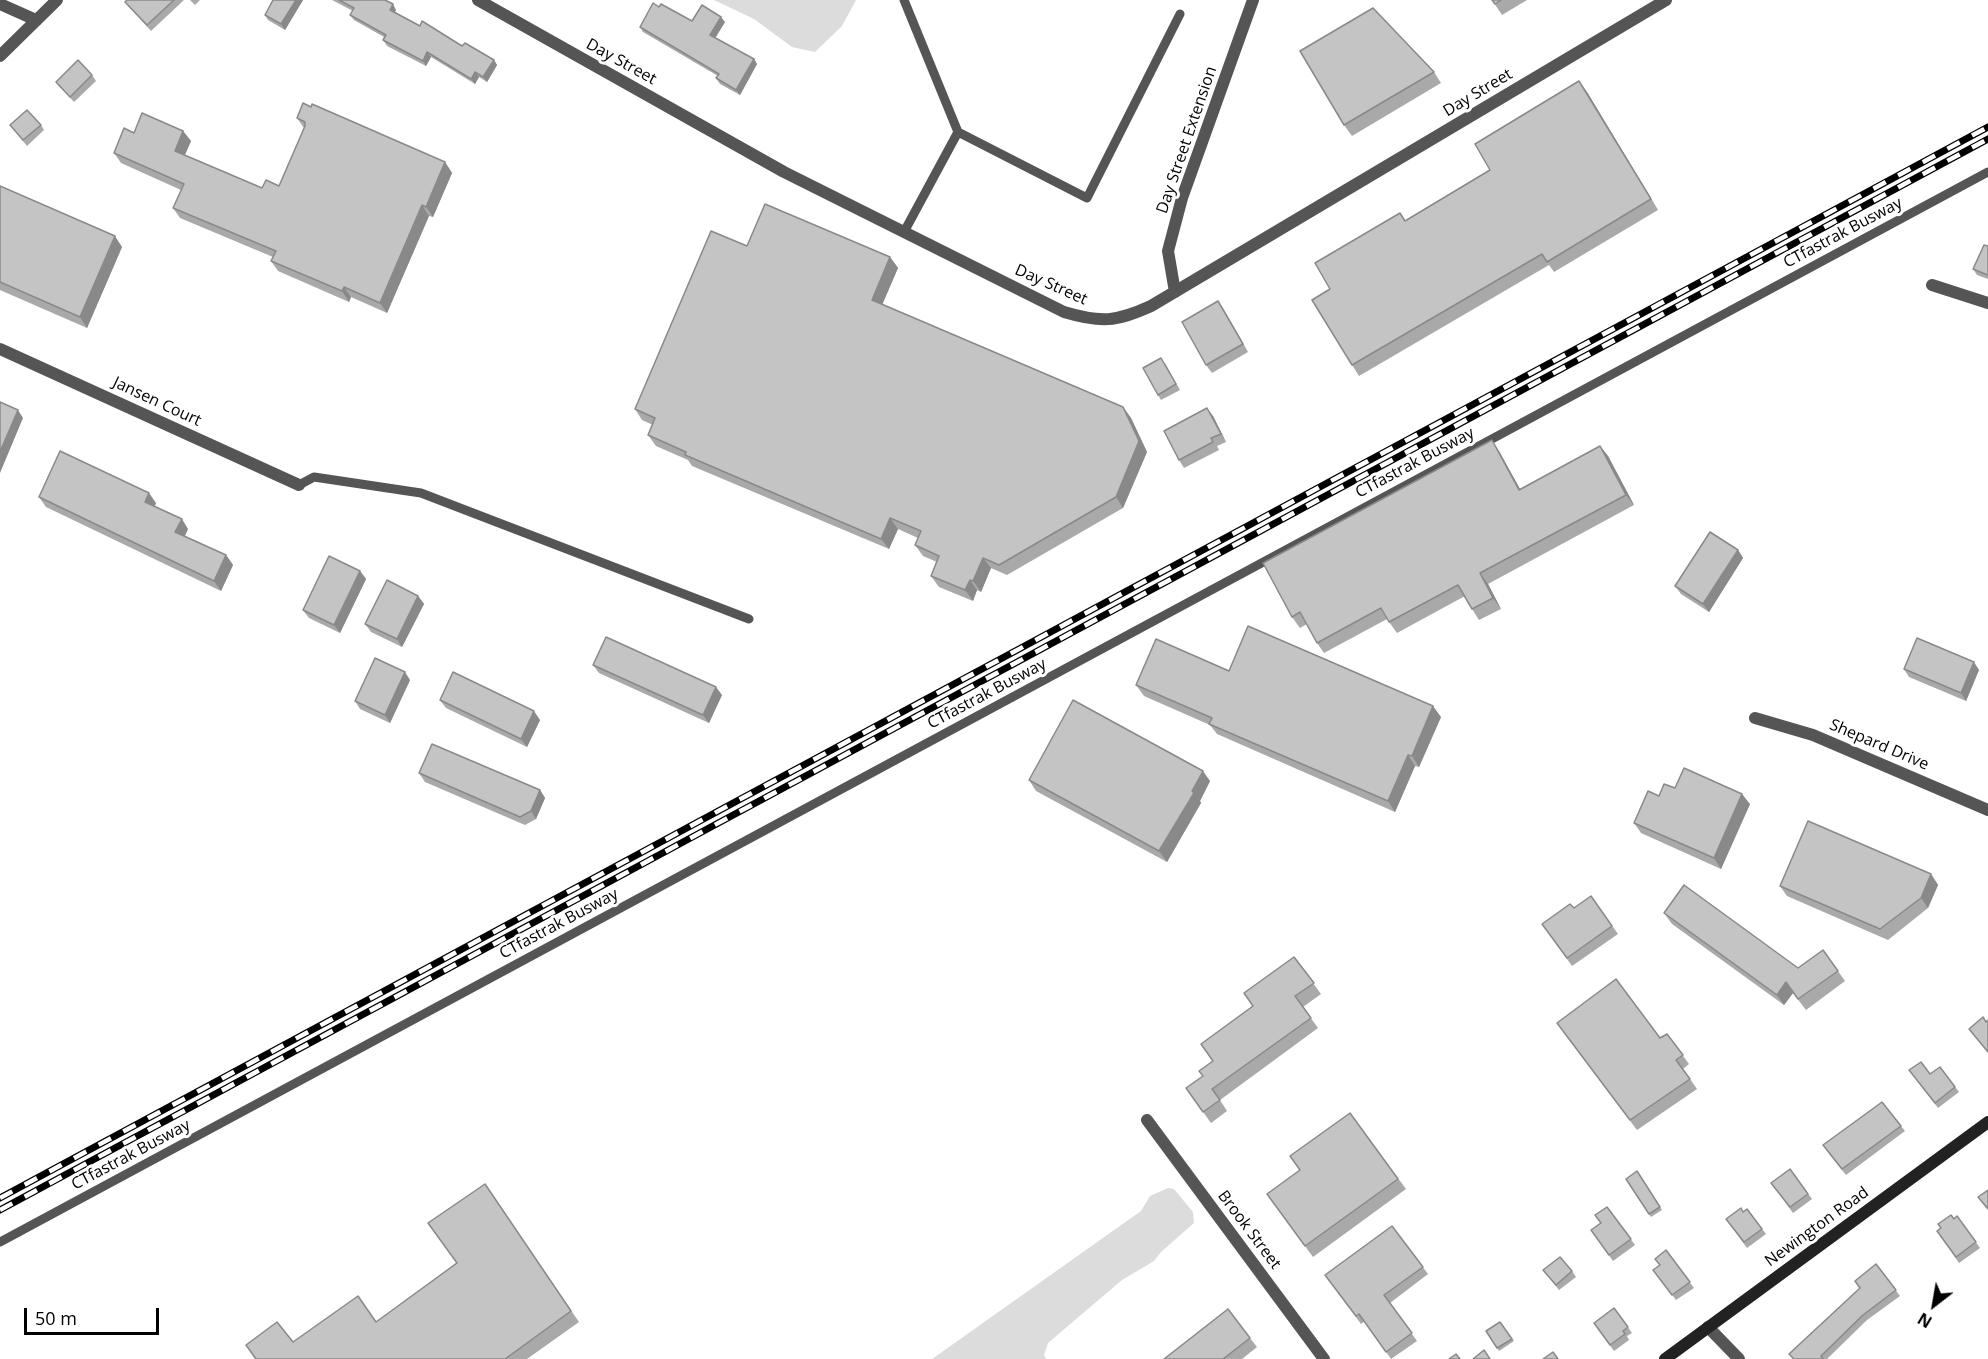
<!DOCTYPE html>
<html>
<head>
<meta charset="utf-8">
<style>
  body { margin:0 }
  #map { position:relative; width:1988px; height:1359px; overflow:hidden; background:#fff; font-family:"Open Sans",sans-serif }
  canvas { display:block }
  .north { position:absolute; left:1904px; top:1275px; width:60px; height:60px; -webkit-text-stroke:4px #fff; paint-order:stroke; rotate:211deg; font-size:16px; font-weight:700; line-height:24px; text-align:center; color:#000 }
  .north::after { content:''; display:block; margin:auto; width:21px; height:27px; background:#000; clip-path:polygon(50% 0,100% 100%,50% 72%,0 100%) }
  .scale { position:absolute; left:24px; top:1308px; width:135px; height:27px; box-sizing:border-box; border:3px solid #000; border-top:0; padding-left:8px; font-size:18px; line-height:21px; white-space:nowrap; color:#000; -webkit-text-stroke:4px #fff; paint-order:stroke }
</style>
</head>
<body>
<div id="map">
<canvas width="1988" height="1359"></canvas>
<div class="north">N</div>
<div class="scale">50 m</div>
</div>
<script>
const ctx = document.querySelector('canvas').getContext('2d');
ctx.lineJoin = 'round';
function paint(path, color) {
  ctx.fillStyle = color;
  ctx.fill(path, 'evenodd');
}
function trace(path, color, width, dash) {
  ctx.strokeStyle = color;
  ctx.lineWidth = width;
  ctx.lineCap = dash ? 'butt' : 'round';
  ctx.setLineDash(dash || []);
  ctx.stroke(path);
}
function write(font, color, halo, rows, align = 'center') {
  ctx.font = font + ' "Open Sans",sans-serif';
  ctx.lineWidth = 6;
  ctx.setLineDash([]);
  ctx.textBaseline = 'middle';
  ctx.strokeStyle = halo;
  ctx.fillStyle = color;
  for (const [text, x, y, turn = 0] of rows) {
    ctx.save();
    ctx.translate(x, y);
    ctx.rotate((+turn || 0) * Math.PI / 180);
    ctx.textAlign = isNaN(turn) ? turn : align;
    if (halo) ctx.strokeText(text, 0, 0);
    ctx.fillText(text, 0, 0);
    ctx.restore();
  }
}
paint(new Path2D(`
  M714 0H856L842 26 815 52 792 47 754 19Z
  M1168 1188 1174 1189 1193 1212 1194 1223 1161 1252 1154 1261 1122 1280 1048 1343 1044 1355 1046 1359H932L1141 1211 1150 1196Z`), '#dcdcdc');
trace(new Path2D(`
  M904 0 958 132
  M904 232 958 132 1087 198 1180 14
  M299 485 314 477 421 493 749 619
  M0 1242 1988 172`), '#555', 9);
trace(new Path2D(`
  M478 0 784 172 1064 312C1101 323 1116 322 1151 306L1666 0
  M0 4 36 20
  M1932 285 1988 303
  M1175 292 1168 251 1182 198 1253 0
  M0 349 299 485
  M1755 718 1813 735 1988 810
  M1147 1120 1324 1359
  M1708 1327 1739 1359`), '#555', 12);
trace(new Path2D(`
  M0 56 57 0`), '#555', 12);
trace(new Path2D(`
  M1665 1359 1988 1122`), '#222', 12);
const rail = new Path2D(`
  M0 1198 1988 127
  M0 1210 1988 139`);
trace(rail, '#000', 7);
trace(rail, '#fff', 4.5, [14]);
paint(new Path2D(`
  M127 0H184L151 31 129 7 125 2Z
  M190 0H200L195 5Z
  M273 0H303L285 30 268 20 265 15Z
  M332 0H385L396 10 395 12 420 26 494 60 497 65 487 82 479 77 475 84 431 57 426 66 387 46 383 40 384 37 354 20 350 15 353 11Z
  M1492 0H1527L1502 15Z
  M692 21 725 22 715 38 754 59 757 64 740 95 720 84 716 78 718 76 643 32 640 27Z
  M1434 72 1441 83 1352 136 1344 125Z
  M92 75 96 81 74 102 60 87 56 82Z
  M1587 92 1658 210 1554 272 1549 265 1359 376 1352 365 1330 289 1405 221 1490 170Z
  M297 118 445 162 452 173 433 217 429 216 387 313 351 297 349 302 278 271 271 261 273 257 180 218 173 208 181 190 121 163 114 153 134 133 183 131 191 141 185 155 262 188 279 186 304 128Z
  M10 125H41L44 130 27 146Z
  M0 186 122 247 87 328 0 290Z
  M747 246 890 257 898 268 882 304 1123 407 1131 418 1147 452 1123 508 1007 575 991 568 981 592 977 590 973 601 939 587 931 576 937 562 923 556 915 545 918 538 898 529 889 549 692 466 688 460 656 446 648 435 653 425 642 420 635 409Z
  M1988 246V279L1977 275 1973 269Z
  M1218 301 1248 352 1212 373 1206 365Z
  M1165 363 1180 390 1161 400 1158 395Z
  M1213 416 1226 442 1217 446 1219 450 1184 468 1179 460Z
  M1600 446 1608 456 1634 505 1488 584 1501 609 1479 620 1472 609 1465 596 1397 633 1387 619 1324 653 1317 643 1307 624 1300 628 1292 617 1499 451 1520 489Z
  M39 497 156 503 155 506 188 529 185 536 226 555 233 565 221 591 46 507Z
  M1738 550 1743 558 1709 612 1681 594 1675 586Z
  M360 571 366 579 340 633 309 618 303 610Z
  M418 596 424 604 402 647 371 632 365 624Z
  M593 665 722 695 709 723 599 673Z
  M1904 669 1979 670 1966 701 1909 677Z
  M1229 671 1441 717 1419 767 1415 766 1395 812 1217 734 1210 725 1144 696 1136 685Z
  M410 680 390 723 360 709 355 701Z
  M440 700 540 720 527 747 446 708Z
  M419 773 540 790 545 798 536 819 525 825 425 782Z
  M1029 780 1210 781 1200 801 1201 803 1167 862 1036 791Z
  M1675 788 1750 804 1721 869 1641 833 1634 823 1659 796Z
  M1931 874 1938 885 1928 908 1888 940 1787 896 1780 886Z
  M1591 896 1618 934 1572 966 1542 924 1574 908Z
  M1664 913 1798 968 1823 950 1845 981 1806 1010 1793 993 1784 1005 1672 924Z
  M1294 957 1321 994 1303 1007 1318 1028 1220 1100 1227 1111 1211 1123 1186 1088 1203 1076 1253 1006Z
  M1564 1033 1660 1038 1667 1034 1689 1064 1683 1069 1697 1089 1637 1130Z
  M1940 1067 1959 1092 1938 1108 1909 1070 1930 1074Z
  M1350 1113 1406 1189 1313 1257 1267 1194 1300 1170Z
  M1901 1126 1905 1131 1846 1175 1827 1151Z
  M1790 1169 1812 1199 1793 1213 1771 1183Z
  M1637 1171 1662 1210 1651 1217 1626 1179Z
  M485 1184 579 1322 527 1359H255L246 1345 293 1342 376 1322 456 1263Z
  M1607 1207 1635 1245 1613 1261 1591 1230 1600 1223Z
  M1747 1209 1766 1234 1747 1248 1726 1219 1743 1212Z
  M1957 1216 1980 1248 1959 1263 1937 1231Z
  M1392 1226 1428 1274 1390 1303 1417 1341 1391 1359 1365 1321 1361 1324 1325 1275Z
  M1666 1250 1694 1288 1676 1300 1653 1270 1660 1265Z
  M1876 1264 1900 1296 1867 1320 1827 1359H1793L1789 1354 1860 1288Z
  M1543 1270 1572 1271 1576 1277 1559 1290Z
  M1614 1308 1632 1333 1627 1336 1629 1340 1614 1351 1594 1323Z
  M1500 1322 1514 1341 1499 1351 1486 1331Z
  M1250 1338 1257 1347 1242 1359H1164Z`), '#a9a9a9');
paint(new Path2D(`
  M296 0H303L285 30 281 24Z
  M393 4 396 10 393 15 390 10Z
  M721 17 725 22 714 40 710 35Z
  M427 52 431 57 426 66 423 61Z
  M754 59 757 64 740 95 736 90Z
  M494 60 497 65 487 82 483 77Z
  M475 72 479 77 475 84 471 79Z
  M1579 81 1587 92 1658 210 1651 199Z
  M183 131 191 141 182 161 175 151Z
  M445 162 452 173 433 217 426 207Z
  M422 205 429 216 387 313 380 303Z
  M115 236 122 247 87 328 80 317Z
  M890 257 898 268 880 310 872 300Z
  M344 287 351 297 349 302 342 291Z
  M1218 301 1224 310 1248 352 1243 344Z
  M1123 407 1131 418 1147 452 1123 508 1116 497Z
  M1207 408 1213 416 1226 442 1221 434Z
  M18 410 23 418 0 473V452Z
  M1492 440 1499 451 1526 500 1519 490Z
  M1600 446 1608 456 1634 505 1626 495Z
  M149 493 156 503 152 512 145 502Z
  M890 518 898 529 889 549 881 539Z
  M182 519 188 529 182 542 175 532Z
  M1738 550 1743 558 1709 612 1703 604Z
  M226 555 233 565 221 591 214 581Z
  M983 558 991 568 981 592 973 581Z
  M360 571 366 579 340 633 334 625Z
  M1480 573 1488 584 1501 609 1493 598Z
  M970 580 977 590 973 601 965 590Z
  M418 596 424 604 402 647 397 639Z
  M1974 662 1979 670 1966 701 1961 693Z
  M405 672 410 680 390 723 385 715Z
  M716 687 722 695 709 723 703 715Z
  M1433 706 1441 717 1419 767 1412 756Z
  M534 711 540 720 527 747 521 739Z
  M1408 755 1415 766 1395 812 1388 801Z
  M1203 771 1210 781 1200 801 1201 803 1167 862 1159 851Z
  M540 790 545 798 536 819 531 811Z
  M1742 794 1750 804 1721 869 1714 858Z
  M1931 874 1938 885 1928 908 1921 898Z
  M1786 982 1793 993 1784 1005 1777 995Z`), '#898989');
const building = new Path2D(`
  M127 0H174L147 25 125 2Z
  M273 0H296L281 24 265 15Z
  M339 0H385L393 4 390 10 420 26 422 21 462 46 465 43 494 60 483 77 475 72 471 79 427 52 423 61 383 40 386 35 350 15 354 8Z
  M1492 0H1501L1495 4Z
  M653 3 659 7 661 4 692 21 702 5 721 17 710 35 754 59 736 90 716 78 719 74 640 27Z
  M1373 8 1434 72 1344 125 1300 51Z
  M78 60 92 75 70 97 56 82Z
  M1579 81 1651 199 1547 262 1542 254 1352 365 1312 300 1330 289 1315 263 1400 213 1405 221 1490 170 1475 144Z
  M303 103 311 107 312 104 445 162 426 207 422 205 380 303 344 287 342 291 271 261 276 251 173 208 184 184 114 153 124 128 134 133 142 113 183 131 175 151 262 188 266 180 279 186 305 126V122L297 118Z
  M27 110 41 125 23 140 10 125Z
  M0 186 115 236 80 317 0 282Z
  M765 204 890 257 872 300 1123 407 1139 441 1116 497 999 565 983 558 973 581 970 580 965 590 931 576 939 556 915 545 921 531 890 518 881 539 685 455 686 452 648 435 655 418 635 409 711 231 747 246Z
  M1984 245 1988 246V275L1973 269Z
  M1218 301 1243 344 1206 365 1182 322Z
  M1161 358 1176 384 1158 395 1143 368Z
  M0 402 18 410 0 452Z
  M1207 408 1221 434 1211 438 1213 442 1179 460 1164 431Z
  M1492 440 1519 490 1600 446 1626 495 1480 573 1493 598 1472 609 1458 585 1389 622 1381 608 1317 643 1300 612 1292 617 1263 563Z
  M60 451 149 493 145 502 182 519 175 532 226 555 214 581 39 497Z
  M1710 532 1738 550 1703 604 1675 586Z
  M329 556 360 571 334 625 303 610Z
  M387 580 418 596 397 639 365 624Z
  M1248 626 1433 706 1412 756 1408 755 1388 801 1209 724 1212 718 1136 685 1156 639 1229 671Z
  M606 637 716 687 703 715 593 665Z
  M1917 638 1974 662 1961 693 1904 669Z
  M375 658 405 672 385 715 355 701Z
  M453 672 534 711 521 739 440 700Z
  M1073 700 1203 771 1192 791 1194 793 1159 851 1029 780Z
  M432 744 540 790 531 811 520 817 419 773Z
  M1684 768 1742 794 1714 858 1634 823 1648 791 1659 796 1664 784 1675 788Z
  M1808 821 1931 874 1921 898 1880 929 1780 886Z
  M1684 885 1798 968 1823 950 1838 971 1798 999 1786 982 1777 995 1664 913Z
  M1591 896 1612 926 1567 958 1542 924 1570 904 1574 908Z
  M1294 957 1314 983 1295 996 1311 1018 1212 1089 1220 1100 1203 1112 1186 1088 1203 1076 1199 1071 1213 1061 1201 1044 1253 1006 1244 993Z
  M1616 979 1660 1038 1667 1034 1683 1055 1676 1060 1690 1079 1630 1120 1557 1023Z
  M1983 1017 1986 1022 1988 1020V1052L1969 1029Z
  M1921 1062 1930 1074 1940 1067 1955 1087 1935 1103 1909 1070Z
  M1882 1102 1901 1126 1842 1169 1823 1145Z
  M1350 1113 1398 1179 1305 1246 1267 1194 1300 1170 1290 1156Z
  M1790 1169 1808 1194 1790 1207 1771 1183Z
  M1637 1171 1660 1207 1649 1214 1626 1179Z
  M485 1184 571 1311 505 1359H256L246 1345 277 1322 293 1342 358 1296 376 1322 457 1263 428 1223Z
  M1988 1190V1209L1978 1197Z
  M1607 1207 1631 1239 1609 1255 1591 1230 1601 1223 1595 1215Z
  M1741 1208 1743 1212 1747 1209 1762 1229 1744 1242 1726 1219Z
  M1951 1215 1954 1219 1957 1216 1976 1242 1956 1257 1937 1231 1941 1228 1938 1224Z
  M1392 1226 1423 1267 1384 1295 1412 1333 1386 1352 1359 1314 1356 1316 1325 1275Z
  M1666 1250 1690 1282 1672 1295 1653 1270 1660 1265 1655 1259Z
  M1560 1257 1572 1271 1556 1285 1543 1270Z
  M1876 1264 1896 1290 1863 1315 1821 1356 1823 1359H1794L1789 1354 1860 1288 1855 1281Z
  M1614 1308 1628 1327 1623 1331 1625 1334 1610 1345 1594 1323Z
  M1228 1309 1250 1338 1223 1359H1164Z
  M1500 1322 1512 1339 1497 1348 1486 1331Z
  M1484 1350 1490 1359H1473Z
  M1553 1352 1558 1359H1543Z
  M1456 1354 1460 1359H1449Z`);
paint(building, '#c4c4c4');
trace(building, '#898989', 1.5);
write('16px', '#000', '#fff', [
  ["Day Street",621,62,29],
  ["Day Street",1478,93,-31],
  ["Day Street Extension",1187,140,-71],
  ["CTfastrak Busway",1843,233,-28],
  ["Day Street",1051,285,24],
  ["Jansen Court",157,402,25],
  ["CTfastrak Busway",1415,463,-28],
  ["CTfastrak Busway",987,694,-28],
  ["Shepard Drive",1879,745,23],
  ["CTfastrak Busway",559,924,-28],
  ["CTfastrak Busway",131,1155,-28],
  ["Newington Road",1817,1227,-36],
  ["Brook Street",1249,1230,53]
]);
</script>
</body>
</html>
